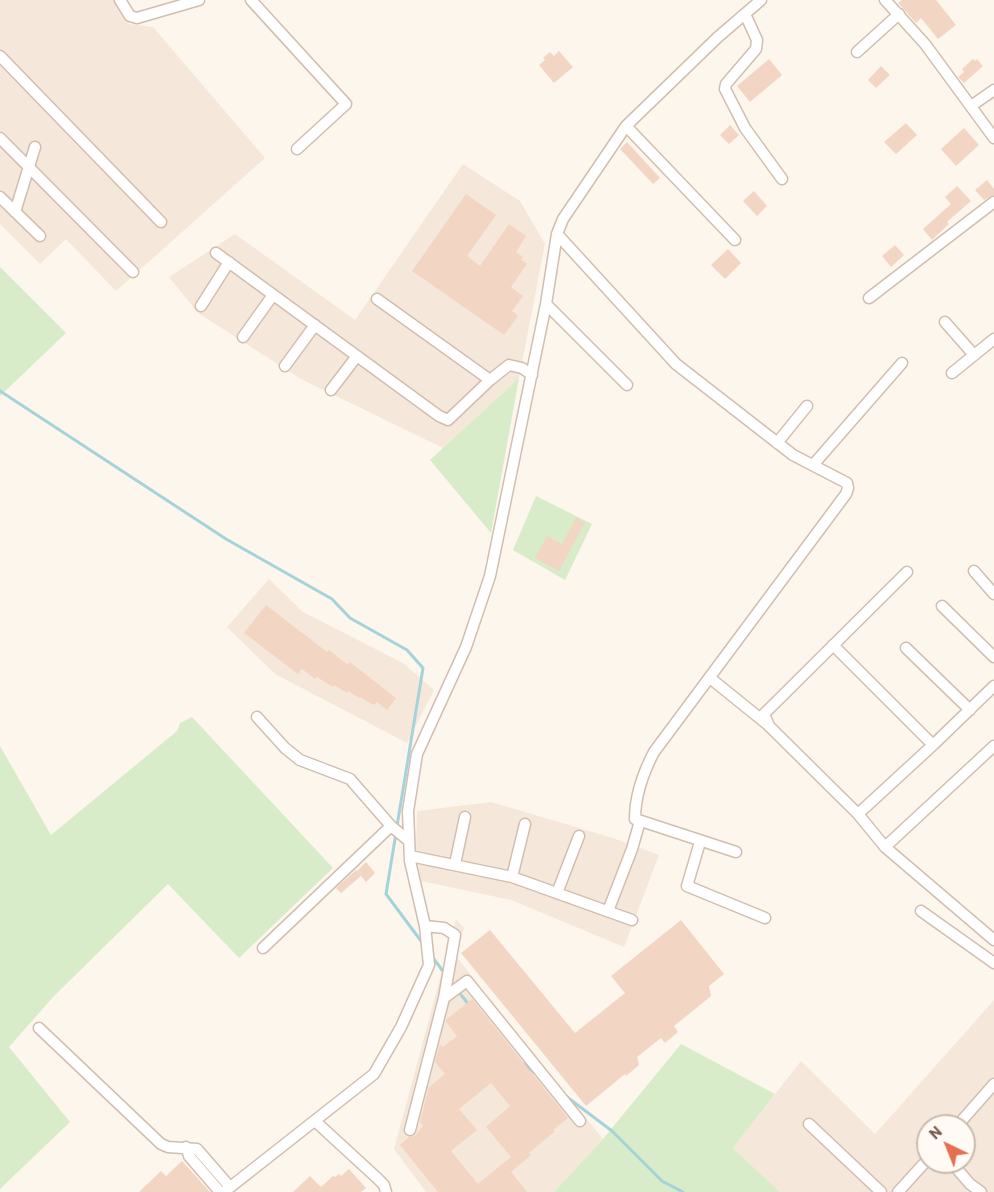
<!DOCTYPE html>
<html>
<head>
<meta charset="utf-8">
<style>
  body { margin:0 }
  #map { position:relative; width:994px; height:1192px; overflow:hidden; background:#fdf6ec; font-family:Barlow,sans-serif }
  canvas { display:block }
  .north { position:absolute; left:916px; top:1114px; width:60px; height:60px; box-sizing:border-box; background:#fffaf3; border:2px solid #cabbb1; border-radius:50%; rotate:317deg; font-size:16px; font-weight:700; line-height:24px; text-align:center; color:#7a5c4d }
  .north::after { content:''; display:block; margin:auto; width:21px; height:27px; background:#e76f51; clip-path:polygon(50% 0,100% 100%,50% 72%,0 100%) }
</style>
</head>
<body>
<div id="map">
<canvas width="994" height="1192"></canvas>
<div class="north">N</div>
</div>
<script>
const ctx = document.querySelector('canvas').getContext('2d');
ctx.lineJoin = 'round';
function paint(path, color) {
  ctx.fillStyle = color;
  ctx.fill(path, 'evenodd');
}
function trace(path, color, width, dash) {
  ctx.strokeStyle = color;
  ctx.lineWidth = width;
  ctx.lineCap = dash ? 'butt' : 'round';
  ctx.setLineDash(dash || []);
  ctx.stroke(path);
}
paint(new Path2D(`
  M0 0H114L129 24 153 27 265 158 116 291 66 239 40 264 0 224Z
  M463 164 520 201 545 244 519 378 443 448 301 379 198 313 169 277 235 234 355 320Z
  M269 579 303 612 403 663 434 690 407 743 275 674 227 627Z
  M491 802 613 838 659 855 624 947 511 900 421 881 416 853 417 811Z
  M456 919 464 928 455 955 603 1139 554 1192H426L394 1149Z
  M994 1000V1192H780L733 1148 801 1061 875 1134ZM928 1126H964V1162H928Z`), '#f5e8da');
paint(new Path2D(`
  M0 267 66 333 0 396Z
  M519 378 491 533 430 460Z
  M536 496 592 524 565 580 513 550Z
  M192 717 333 868 239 958 168 884 54 996 9 1047 70 1122 0 1189V746L51 835 177 731 180 723Z
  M681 1044 775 1094 733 1148 780 1192H554L603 1139Z`), '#d8ecc9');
trace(new Path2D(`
  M0 391 226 539 332 599 350 618 407 650 423 668 397 826
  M396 833 386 894 424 945
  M431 955 445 974
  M458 991 469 1005
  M524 1064 535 1073
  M567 1097 612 1131 662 1181 683 1192`), '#a5d3da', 3);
paint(new Path2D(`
  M902 0H936L956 25 938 39 921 18 916 23 898 3Z
  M559 51 573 67 554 83 539 65 545 60 543 58 550 52 554 56Z
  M769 59 782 75 750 102 737 86Z
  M973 59 975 61 977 59 983 66 964 83 958 77 964 72 962 69Z
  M881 66 890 75 876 88 868 80Z
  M906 123 917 135 896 154 884 142Z
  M730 125 739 135 729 144 720 135Z
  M964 128 979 145 956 166 941 149Z
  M627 142 660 178 653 184 620 149Z
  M987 180 994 189V195L984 200 975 190Z
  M957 186 971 201 947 222 949 224 932 240 923 229 951 204 945 197Z
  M754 191 767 206 757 216 743 201Z
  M466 194 496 215 467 256 480 266 509 224 526 236 516 252 523 257 521 260 527 264 511 287 523 296 512 311 518 316 504 335 412 271Z
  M895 245 904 255 891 267 882 256Z
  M728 249 741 263 725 279 711 265Z
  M576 518 585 522 559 571 535 558 547 536 562 544Z
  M266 605 327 652 329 650 348 665 350 662 396 698 387 710 377 702 374 705 360 697 359 698 348 691 347 693 334 685 333 687 317 677 315 679 302 669 298 674 244 633Z
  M366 862 375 873 366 882 357 871Z
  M356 870 361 876 341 893 336 888Z
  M681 920 724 974 709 986 711 996 674 1026 678 1032 665 1043 661 1038 637 1057 639 1065 626 1076 625 1074 586 1106 461 953 490 930 575 1033 625 993 611 976Z
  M472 999 568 1118 553 1130 555 1131 529 1153 531 1155 511 1172 527 1192H438L400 1145 409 1137 415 1136 423 1126 420 1122 429 1087 445 1074 435 1062 440 1044 443 1047 457 1036 446 1022V1020ZM491 1083 510 1106 486 1127 511 1157 478 1184 451 1151 477 1130 459 1109Z
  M182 1161 210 1192H139L161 1171 166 1176Z
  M349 1169 366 1188 361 1192H293L310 1176 321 1187 333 1176 335 1177 339 1174 341 1176Z`), '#f3d5c3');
const minor = new Path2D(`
  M120 0 130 16 137 18 199 0
  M251 0 346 104 297 149
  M885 0 925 44 994 138
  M745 14 757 40 756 49 726 84 725 89 745 128 782 179
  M857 52 899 14
  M0 56 161 222
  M971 106 994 90
  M626 126 735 240
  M0 138 133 272
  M0 197 40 236
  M15 212 35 147
  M557 234 676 364 793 455 847 483 848 488 846 494 654 752C643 773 635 796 635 819L736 852
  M216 253 439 416 448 420 490 380
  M869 298 994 202
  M377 299 490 380 509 365 522 368 532 375
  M546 304 627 385
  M201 306 229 262
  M945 322 974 355
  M243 337 273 295
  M285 366 315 325
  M952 373 994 339
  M331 390 357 356
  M777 443 807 406
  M813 465 902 363
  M974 571 994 594
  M907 572 764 714 769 726 858 814 885 847 994 940
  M942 606 994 657
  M833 645 933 745
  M906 648 970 710
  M710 678 767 724
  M257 717 285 748 300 760 350 779 391 826 409 841
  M858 814 933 745 994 686
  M700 842 687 886 765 918
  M885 847 994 746
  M410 856 512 877 632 920
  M455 864 465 817
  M512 877 525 824
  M557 893 579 836
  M608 911 632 849 640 821
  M921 911 994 963
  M263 948 391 826
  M444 998 467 981 580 1121
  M39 1028 161 1144 168 1147 197 1149 230 1187
  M315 1121 377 1178 384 1185 386 1192
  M809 1124 881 1192
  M957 1126 994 1084
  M410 1130 444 998 455 935 444 928 425 926
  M186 1147 189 1156 220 1192
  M951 1162 970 1184 981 1192
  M224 1192 374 1074 401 1027 429 965 425 926 410 861 408 811 417 754 466 647 490 576 546 304 557 234 563 219 626 126 718 37 761 0
  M898 1192 928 1159`);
trace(minor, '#d1beb0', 13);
trace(minor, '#fff', 10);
</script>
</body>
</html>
